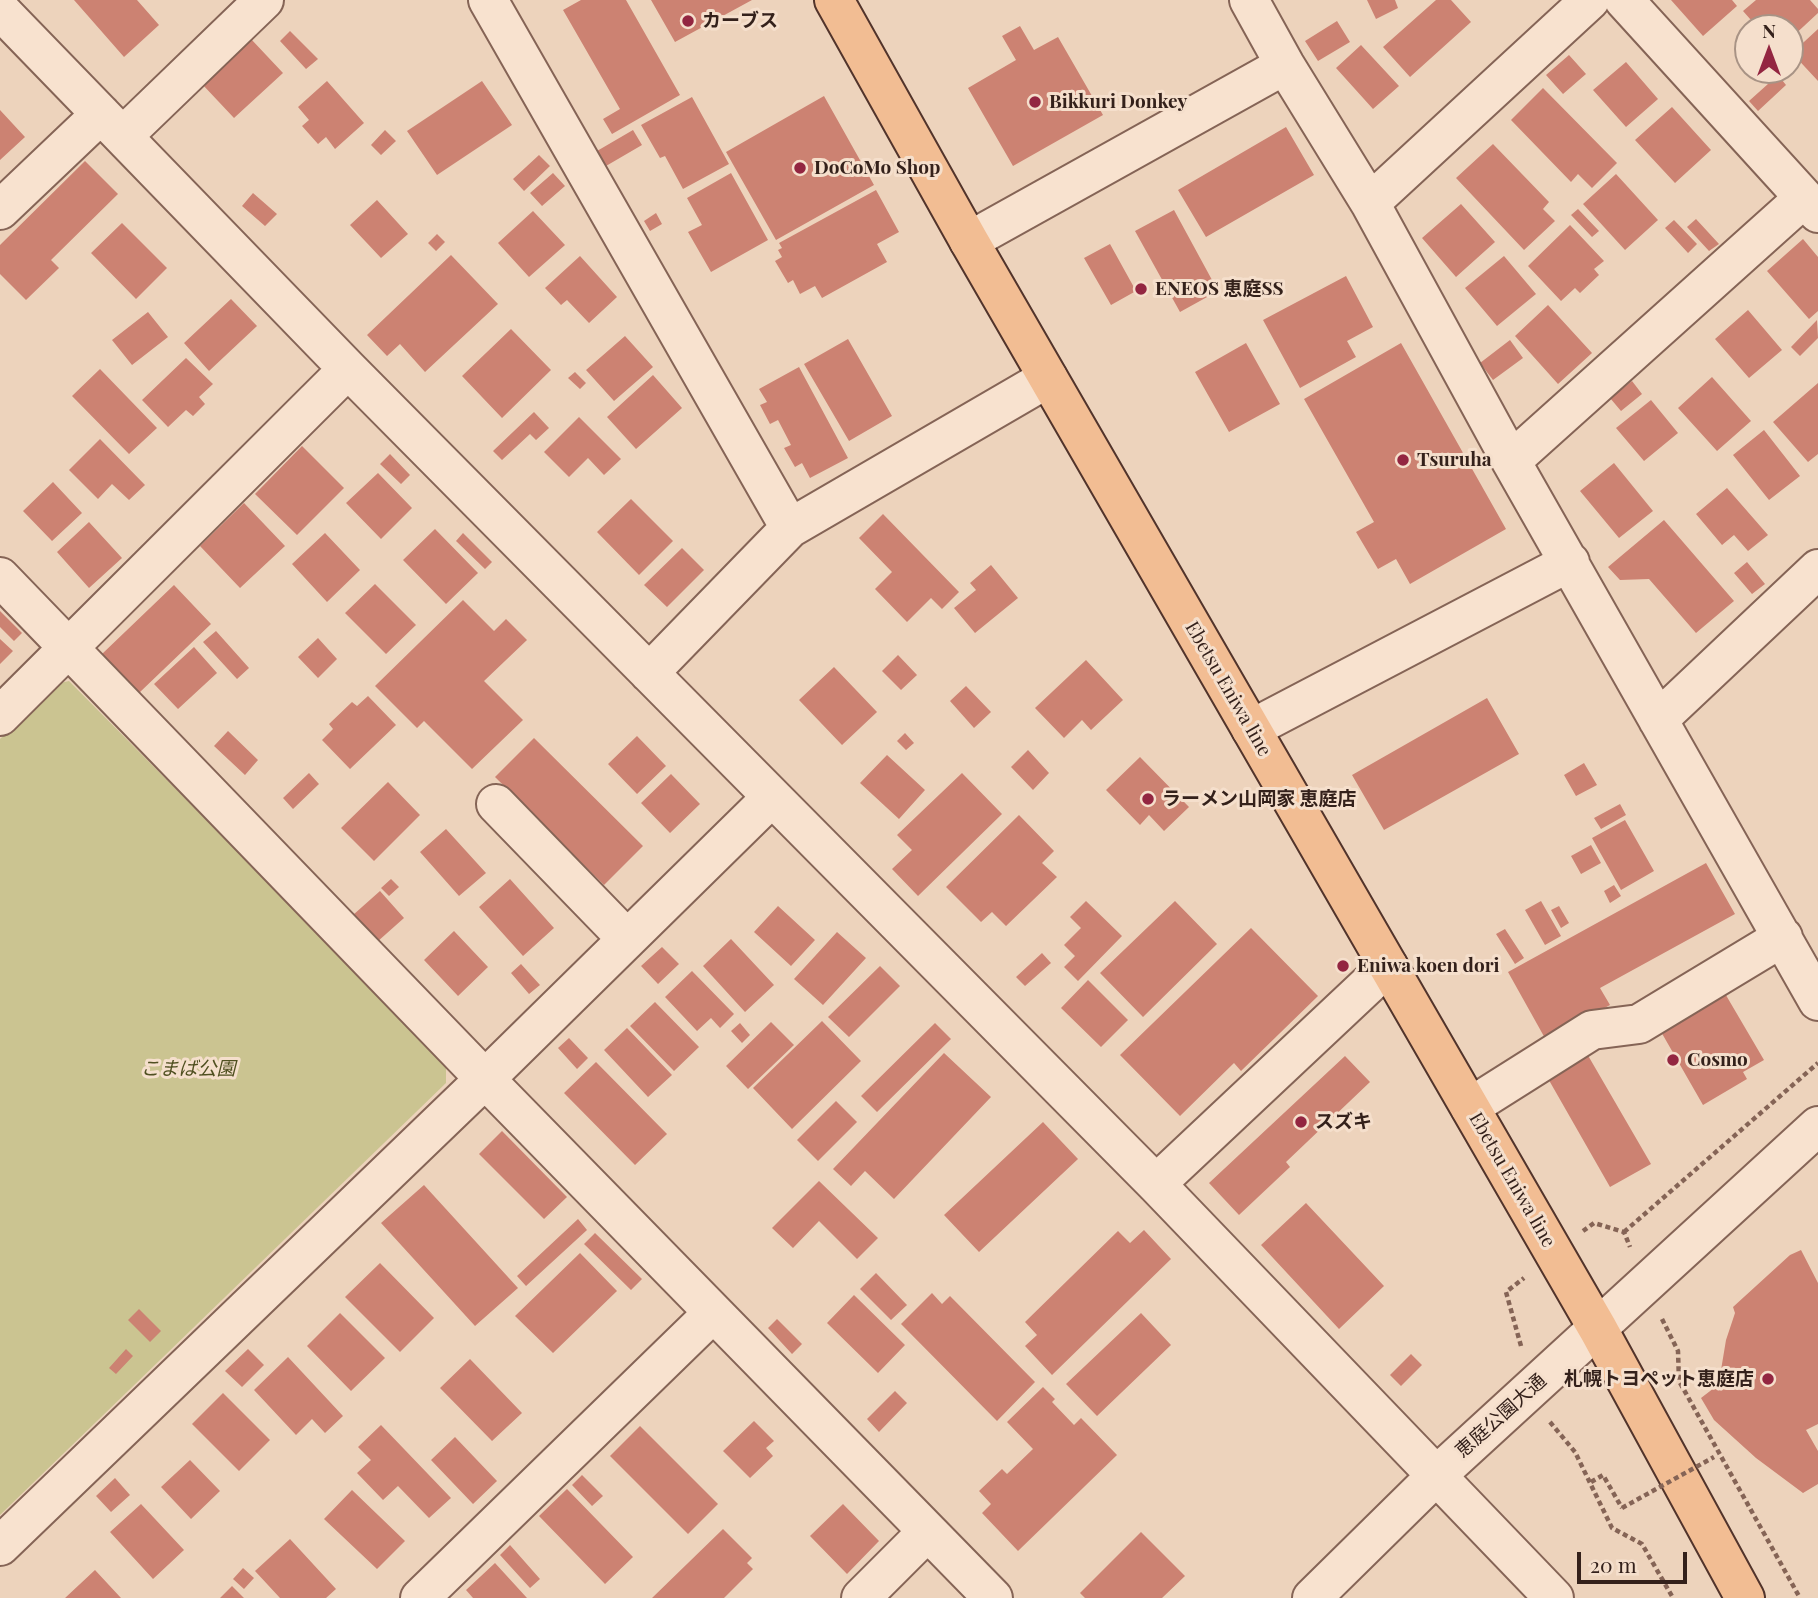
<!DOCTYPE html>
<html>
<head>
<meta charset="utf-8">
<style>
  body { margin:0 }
  #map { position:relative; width:1818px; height:1598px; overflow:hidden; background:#edd3bc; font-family:"Playfair Display",serif }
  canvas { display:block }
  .north { position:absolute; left:1734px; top:14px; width:70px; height:70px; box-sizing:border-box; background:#f5dfcc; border:2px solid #a89385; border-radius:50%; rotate:0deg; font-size:19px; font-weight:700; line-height:28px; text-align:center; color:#34211b }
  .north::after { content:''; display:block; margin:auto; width:24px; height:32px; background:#932641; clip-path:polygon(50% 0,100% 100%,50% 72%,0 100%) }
  .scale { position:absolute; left:1577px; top:1552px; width:110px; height:32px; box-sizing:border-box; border:4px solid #34211b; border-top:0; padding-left:9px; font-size:21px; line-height:24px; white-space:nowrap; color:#34211b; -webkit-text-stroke:5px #f5dfcc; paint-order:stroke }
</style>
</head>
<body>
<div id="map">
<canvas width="1818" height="1598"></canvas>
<div class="north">N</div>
<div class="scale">20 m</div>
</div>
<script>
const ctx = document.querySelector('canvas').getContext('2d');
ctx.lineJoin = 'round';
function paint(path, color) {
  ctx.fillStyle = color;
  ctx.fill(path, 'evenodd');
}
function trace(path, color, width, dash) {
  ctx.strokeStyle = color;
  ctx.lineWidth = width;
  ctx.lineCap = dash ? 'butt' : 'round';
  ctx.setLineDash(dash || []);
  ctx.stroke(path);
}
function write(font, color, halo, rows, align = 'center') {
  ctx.font = font + ' "Playfair Display","Noto Sans JP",serif';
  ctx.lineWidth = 6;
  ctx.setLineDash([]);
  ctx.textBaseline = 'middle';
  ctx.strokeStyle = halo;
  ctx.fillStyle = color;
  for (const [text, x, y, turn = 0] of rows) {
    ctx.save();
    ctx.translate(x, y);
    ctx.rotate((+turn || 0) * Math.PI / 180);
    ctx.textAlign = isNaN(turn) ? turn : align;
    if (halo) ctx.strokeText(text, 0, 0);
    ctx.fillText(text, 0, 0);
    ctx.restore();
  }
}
paint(new Path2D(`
  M69 681 446 1062V1083L0 1515V739L56 684Z`), '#cbc491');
paint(new Path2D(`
  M74 0H137L159 25 124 57Z
  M581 0H626L680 95 612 134 603 119 620 109 563 10Z
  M651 0H752L675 42Z
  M1367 0H1395L1398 8 1376 19Z
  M1436 0H1451L1471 22 1410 77 1383 47Z
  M1671 0H1732L1737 6 1703 36Z
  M1756 0H1810L1818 9V13L1790 39V28H1758L1743 11Z
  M1337 21 1350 42 1318 61 1305 41Z
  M1020 26 1034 50 1058 37 1103 115 1013 166 968 88 1016 60 1002 36Z
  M1818 29V81L1792 53Z
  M290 31 318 59 306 69 280 41Z
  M251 39 283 73 234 118 202 84Z
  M1361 45 1399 86 1373 109 1336 68Z
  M1569 55 1586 74 1563 94 1546 75Z
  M1626 62 1658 99 1626 127 1593 90Z
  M1778 75 1786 85 1758 111 1749 101Z
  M327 81 364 123 335 149 326 137 318 144 302 126 309 120 298 107Z
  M482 81 512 125 437 175 407 131Z
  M1543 88 1617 163 1592 188 1578 174 1571 182 1511 120Z
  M824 96 874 185 776 240 726 152Z
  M692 97 729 164 683 189 665 156 660 158 641 125Z
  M1672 107 1711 150 1675 183 1635 140Z
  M0 110 25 137 0 160Z
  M1286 127 1314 175 1206 237 1178 190Z
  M385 130 396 141 381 155 371 145Z
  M633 130 642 145 606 166 597 151Z
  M1493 144 1549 202 1543 209 1555 221 1524 250 1456 178Z
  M539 155 550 166 524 191 513 179Z
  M85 161 118 194 51 260 59 268 26 300 0 274V245Z
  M553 173 565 186 542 206 530 193Z
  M731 173 768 240 711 272 688 232 702 225 687 198Z
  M1616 174 1658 220 1625 250 1583 204Z
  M876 190 899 232 877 244 887 262 822 298 815 286 800 294 793 280 788 283 775 261 782 257 778 250 782 248 779 243Z
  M253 193 277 214 265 226 242 206Z
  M377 200 408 234 381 258 350 225Z
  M1461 204 1495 242 1456 277 1422 238Z
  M1578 209 1599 231 1592 237 1571 215Z
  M1174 210 1218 291 1180 312 1135 231Z
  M533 211 565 245 529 277 498 243Z
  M656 213 662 224 650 231 644 221Z
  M1696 219 1719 244 1709 251 1687 227Z
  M1674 220 1697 244 1688 253 1665 228Z
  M122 223 167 268 136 299 91 253Z
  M1570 225 1604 261 1594 269 1599 275 1580 293 1575 288 1561 301 1528 266Z
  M437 234 445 242 436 251 428 243Z
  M1803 239 1818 257V311L1809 319 1767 271Z
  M1110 244 1136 291 1111 305 1084 258Z
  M451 255 498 304 425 372 400 344 387 356 367 335Z
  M580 256 617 297 589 323 567 300 561 305 545 288Z
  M1504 256 1536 294 1497 326 1465 288Z
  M1346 276 1373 327 1347 341 1356 357 1300 388 1263 320Z
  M231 299 257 326 209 371 184 343Z
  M1548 305 1592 353 1558 384 1515 336Z
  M1748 310 1782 350 1749 378 1715 339Z
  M148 312 168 337 132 365 112 340Z
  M1817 320 1818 338 1800 356 1791 347Z
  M511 329 551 370 502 418 462 376Z
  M625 336 653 367 614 401 586 370Z
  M848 339 892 416 849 441 804 364Z
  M1510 340 1523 358 1493 380 1480 363Z
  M1246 343 1280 404 1229 432 1195 372Z
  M1401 343 1506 529 1410 584 1396 559 1378 569 1356 532 1374 522 1304 399Z
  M186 358 213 384 199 397 205 404 193 416 186 410 168 427 142 400Z
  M799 367 848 458 810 478 802 463 795 467 784 448 791 445 778 420 770 424 760 405 767 402 759 389Z
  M100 369 157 428 129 454 72 396Z
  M575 372 586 383 580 389 568 378Z
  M653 375 682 408 636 449 607 417Z
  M1712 377 1751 421 1717 451 1678 408Z
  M1632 381 1642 394 1621 411 1610 398Z
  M1818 383V454L1808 462 1773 422Z
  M1651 400 1678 433 1644 461 1616 428Z
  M534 412 549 428 536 440 530 434 502 460 493 451Z
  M579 417 621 459 604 475 588 458 569 477 544 452Z
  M1764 430 1800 476 1769 500 1733 455Z
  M100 439 145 485 129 500 112 484 98 499 69 470Z
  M302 446 344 488 297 535 255 494Z
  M390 454 410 475 401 484 380 464Z
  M1614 463 1653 511 1619 538 1580 491Z
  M378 473 412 508 381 539 346 503Z
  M53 482 82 513 52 541 23 511Z
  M1727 488 1768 535 1748 551 1734 535 1722 545 1696 514Z
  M631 499 673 541 639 575 597 532Z
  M244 503 285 546 240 588 200 546Z
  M883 514 959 592 942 609 931 598 907 622 875 589 892 572 859 538Z
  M1664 520 1734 601 1696 633 1649 579 1620 580 1608 567Z
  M89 522 122 558 89 588 57 552Z
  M435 529 478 573 446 604 403 560Z
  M325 533 360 570 327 602 292 564Z
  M463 533 492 562 485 569 456 541Z
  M682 548 704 570 667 607 644 585Z
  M1747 562 1765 584 1752 594 1734 573Z
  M991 565 1018 598 975 633 954 608 976 590 970 583Z
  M375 584 416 625 386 654 345 613Z
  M174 585 211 624 139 693 102 654Z
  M463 600 494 631 506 619 527 640 484 681 523 720 472 769 424 721 417 728 375 686Z
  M0 611 22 633 14 641 0 627Z
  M216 631 249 668 237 679 203 642Z
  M318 638 337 659 318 678 298 657Z
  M0 639 13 651 0 664Z
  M194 647 217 673 178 709 154 684Z
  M898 655 917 675 901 690 882 671Z
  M1086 660 1123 700 1091 730 1082 720 1064 738 1035 708Z
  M834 667 877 712 842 745 799 700Z
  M966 686 991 712 974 728 950 701Z
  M368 696 396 725 350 769 322 740 333 729 329 724 352 702 357 706Z
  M1487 698 1519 754 1384 830 1352 775Z
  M228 731 258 760 245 775 214 746Z
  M905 733 914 743 906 750 897 741Z
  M637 736 666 766 637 794 608 764Z
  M534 738 643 846 604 885 495 777Z
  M1028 750 1049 773 1033 790 1011 767Z
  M887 755 925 790 899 819 860 783Z
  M1140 757 1189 807 1164 831 1149 815 1140 825 1106 790Z
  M1584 763 1597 785 1576 796 1564 775Z
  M309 773 319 784 293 809 283 798Z
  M962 773 1002 814 918 896 892 869 912 850 897 835Z
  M671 774 700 804 670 833 641 803Z
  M388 782 420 815 374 861 341 828Z
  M1620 804 1626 815 1601 829 1594 818Z
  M1019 815 1054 851 1042 863 1057 877 1006 926 992 912 981 922 946 887Z
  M1625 820 1654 871 1621 890 1592 838Z
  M446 829 486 873 459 896 420 852Z
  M1591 845 1601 863 1581 874 1571 856Z
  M1706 863 1735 914 1600 988 1610 1005 1546 1040 1508 972Z
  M391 879 399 887 389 896 381 888Z
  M510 879 554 928 523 956 479 907Z
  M1614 885 1621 896 1610 903 1604 891Z
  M380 891 404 918 377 942 353 915Z
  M1086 901 1122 936 1078 981 1064 967 1075 956 1064 945 1081 928 1070 917Z
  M1175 901 1217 944 1143 1017 1100 973Z
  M1541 901 1561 936 1545 945 1525 910Z
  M778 906 815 940 791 966 754 932Z
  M1559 906 1569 923 1561 928 1551 910Z
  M1251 928 1318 996 1241 1071 1234 1063 1180 1116 1120 1055Z
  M1505 929 1524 958 1515 964 1496 934Z
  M454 931 488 967 458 996 424 960Z
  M837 932 866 958 823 1005 794 979Z
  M731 939 774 985 745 1012 703 966Z
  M662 947 679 964 658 984 641 966Z
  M1042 953 1051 963 1025 986 1016 977Z
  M521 964 540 985 529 994 511 973Z
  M880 966 900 986 849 1037 828 1017Z
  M692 971 734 1014 720 1028 711 1018 697 1031 665 997Z
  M1088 980 1128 1020 1101 1047 1061 1008Z
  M1720 985 1764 1060 1743 1072 1747 1079 1703 1105 1656 1023Z
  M655 1002 699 1047 674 1071 630 1026Z
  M822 1021 861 1061 792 1129 753 1088Z
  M771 1022 794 1045 748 1089 726 1066Z
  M740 1023 750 1035 742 1043 731 1031Z
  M935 1023 951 1039 877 1112 861 1096Z
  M627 1028 672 1075 648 1097 604 1050Z
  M569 1038 588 1058 577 1069 558 1048Z
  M1586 1052 1651 1164 1610 1187 1546 1075Z
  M944 1053 991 1097 894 1199 865 1171 851 1186 833 1169Z
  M1345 1056 1370 1082 1286 1162 1290 1167 1239 1215 1209 1183Z
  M596 1062 667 1134 635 1165 564 1093Z
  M836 1101 857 1122 818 1161 797 1140Z
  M1043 1122 1078 1159 979 1252 944 1215Z
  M502 1131 567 1197 544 1219 479 1154Z
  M819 1181 878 1238 857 1259 819 1221 793 1248 772 1228Z
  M424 1185 518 1288 475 1326 381 1223Z
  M1306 1203 1384 1286 1339 1329 1261 1245Z
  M578 1219 587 1230 526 1286 517 1276Z
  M1144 1230 1171 1259 1052 1375 1025 1346 1037 1335 1025 1322 1118 1231 1130 1243Z
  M595 1233 642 1279 631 1290 584 1244Z
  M1801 1250 1818 1283V1424L1806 1430 1818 1451V1484L1803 1493 1756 1458 1714 1420 1701 1398 1714 1388 1721 1370 1726 1340 1735 1313 1733 1307 1790 1255Z
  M580 1253 617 1291 553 1353 515 1316Z
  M380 1263 434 1318 400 1352 345 1297Z
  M876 1273 907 1305 891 1320 860 1289Z
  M932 1293 942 1304 950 1296 1035 1382 997 1421 901 1324Z
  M854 1295 905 1345 878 1373 827 1323Z
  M139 1309 161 1331 150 1342 128 1320Z
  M340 1313 385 1358 351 1391 307 1346Z
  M1141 1313 1171 1345 1097 1416 1066 1384Z
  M777 1319 802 1344 792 1354 768 1328Z
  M126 1349 133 1356 116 1374 109 1368Z
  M248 1349 264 1365 242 1387 225 1371Z
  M1411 1354 1422 1365 1401 1386 1390 1375Z
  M288 1357 343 1416 325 1433 312 1419 296 1435 254 1390Z
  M470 1359 522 1413 492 1441 440 1388Z
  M1043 1387 1055 1399 1052 1402 1074 1425 1081 1418 1117 1455 1018 1551 982 1513 991 1504 979 1491 1002 1469 1007 1474 1033 1449 1007 1422Z
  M895 1391 907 1403 879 1432 867 1419Z
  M223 1393 270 1440 239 1471 192 1424Z
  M754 1421 774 1441 766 1448 773 1456 750 1478 723 1451Z
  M381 1425 451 1498 429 1518 398 1486 383 1500 357 1473 371 1460 358 1447Z
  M640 1426 718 1504 688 1534 610 1456Z
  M455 1437 497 1481 473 1504 431 1460Z
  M190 1460 220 1491 191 1519 161 1487Z
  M582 1475 603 1496 592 1506 572 1485Z
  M115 1478 130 1495 111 1512 96 1496Z
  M567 1489 633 1557 605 1584 539 1516Z
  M352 1490 405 1541 377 1569 324 1519Z
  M141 1504 184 1550 153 1579 110 1532Z
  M843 1504 879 1541 847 1574 810 1536Z
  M723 1529 752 1558 747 1563 753 1569 724 1598H652Z
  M1141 1532 1185 1576 1162 1598H1085L1080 1593Z
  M290 1539 336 1589 326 1598H280L255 1571Z
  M510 1545 540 1579 530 1588 500 1555Z
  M495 1563 527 1598H473L466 1590Z
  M243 1568 254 1578 244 1589 233 1579Z
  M95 1570 121 1598H65Z
  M232 1586 244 1598H220Z`), '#cc8272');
const minor = new Path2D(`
  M488 0 790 528
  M1249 0 1285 65 1370 203 1511 461 1818 1001
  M1624 0 1818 213
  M0 10 348 369 1156 1184 1554 1598
  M123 136 264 0
  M1370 203 1590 0
  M0 210 101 114
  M969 241 1285 65
  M1511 461 1804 198
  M0 577 485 1079 993 1598
  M649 673 790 528 1048 378
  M0 716 348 369
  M1658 720 1818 569
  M1251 729 1570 562
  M496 804 627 939
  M1470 1107 1592 1030 1639 1024 1783 937
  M1156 1184 1388 966
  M0 1546 485 1079 771 798
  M420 1598 713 1313
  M861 1598 927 1532
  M1312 1598 1437 1475 1818 1126`);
const major = new Path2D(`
  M834 0 969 241 1598 1329 1745 1598`);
trace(minor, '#856456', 42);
trace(major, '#52342b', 42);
trace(new Path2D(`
  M1583 1231 1594 1223 1624 1232 1630 1247
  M1624 1232 1818 1063
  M1662 1319 1678 1351 1679 1381 1800 1598
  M1521 1346 1506 1292 1524 1278
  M1550 1422 1575 1452 1612 1528 1642 1544 1673 1598
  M1591 1482 1603 1475 1622 1508`), '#856456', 4.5, [5, 3.5]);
trace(minor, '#f8e2cf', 38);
trace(major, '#f2bd93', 38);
trace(new Path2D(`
  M1622 1508 1714 1457`), '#856456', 4.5, [5, 3.5]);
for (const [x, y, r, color] of [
  [688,21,7,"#932641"],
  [1035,102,7,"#932641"],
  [800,168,7,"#932641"],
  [1141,289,7,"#932641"],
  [1403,460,7,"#932641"],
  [1148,799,7,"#932641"],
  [1343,966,7,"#932641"],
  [1673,1060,7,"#932641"],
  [1301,1122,7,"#932641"],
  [1768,1379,7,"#932641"]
]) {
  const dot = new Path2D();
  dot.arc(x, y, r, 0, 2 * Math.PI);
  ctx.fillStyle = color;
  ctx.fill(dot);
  trace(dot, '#f5dfcc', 2.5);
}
write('bold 19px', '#34211b', '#f5dfcc', [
  ["カーブス",702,21],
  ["Bikkuri Donkey",1049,102],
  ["DoCoMo Shop",814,168],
  ["ENEOS 恵庭SS",1155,289],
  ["Tsuruha",1417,460],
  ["ラーメン山岡家 恵庭店",1162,799],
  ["Eniwa koen dori",1357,966],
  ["Cosmo",1687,1060],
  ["スズキ",1315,1122],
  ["札幌トヨペット恵庭店",1754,1379,"right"]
], 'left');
write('19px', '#34211b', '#f5dfcc', [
  ["Ebetsu Eniwa line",1228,689,60],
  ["Ebetsu Eniwa line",1512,1180,60],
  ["恵庭公園大通",1501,1416,-42]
]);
write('italic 19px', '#505021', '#f5dfcc', [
  ["こまば公園",188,1069]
]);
</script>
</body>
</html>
